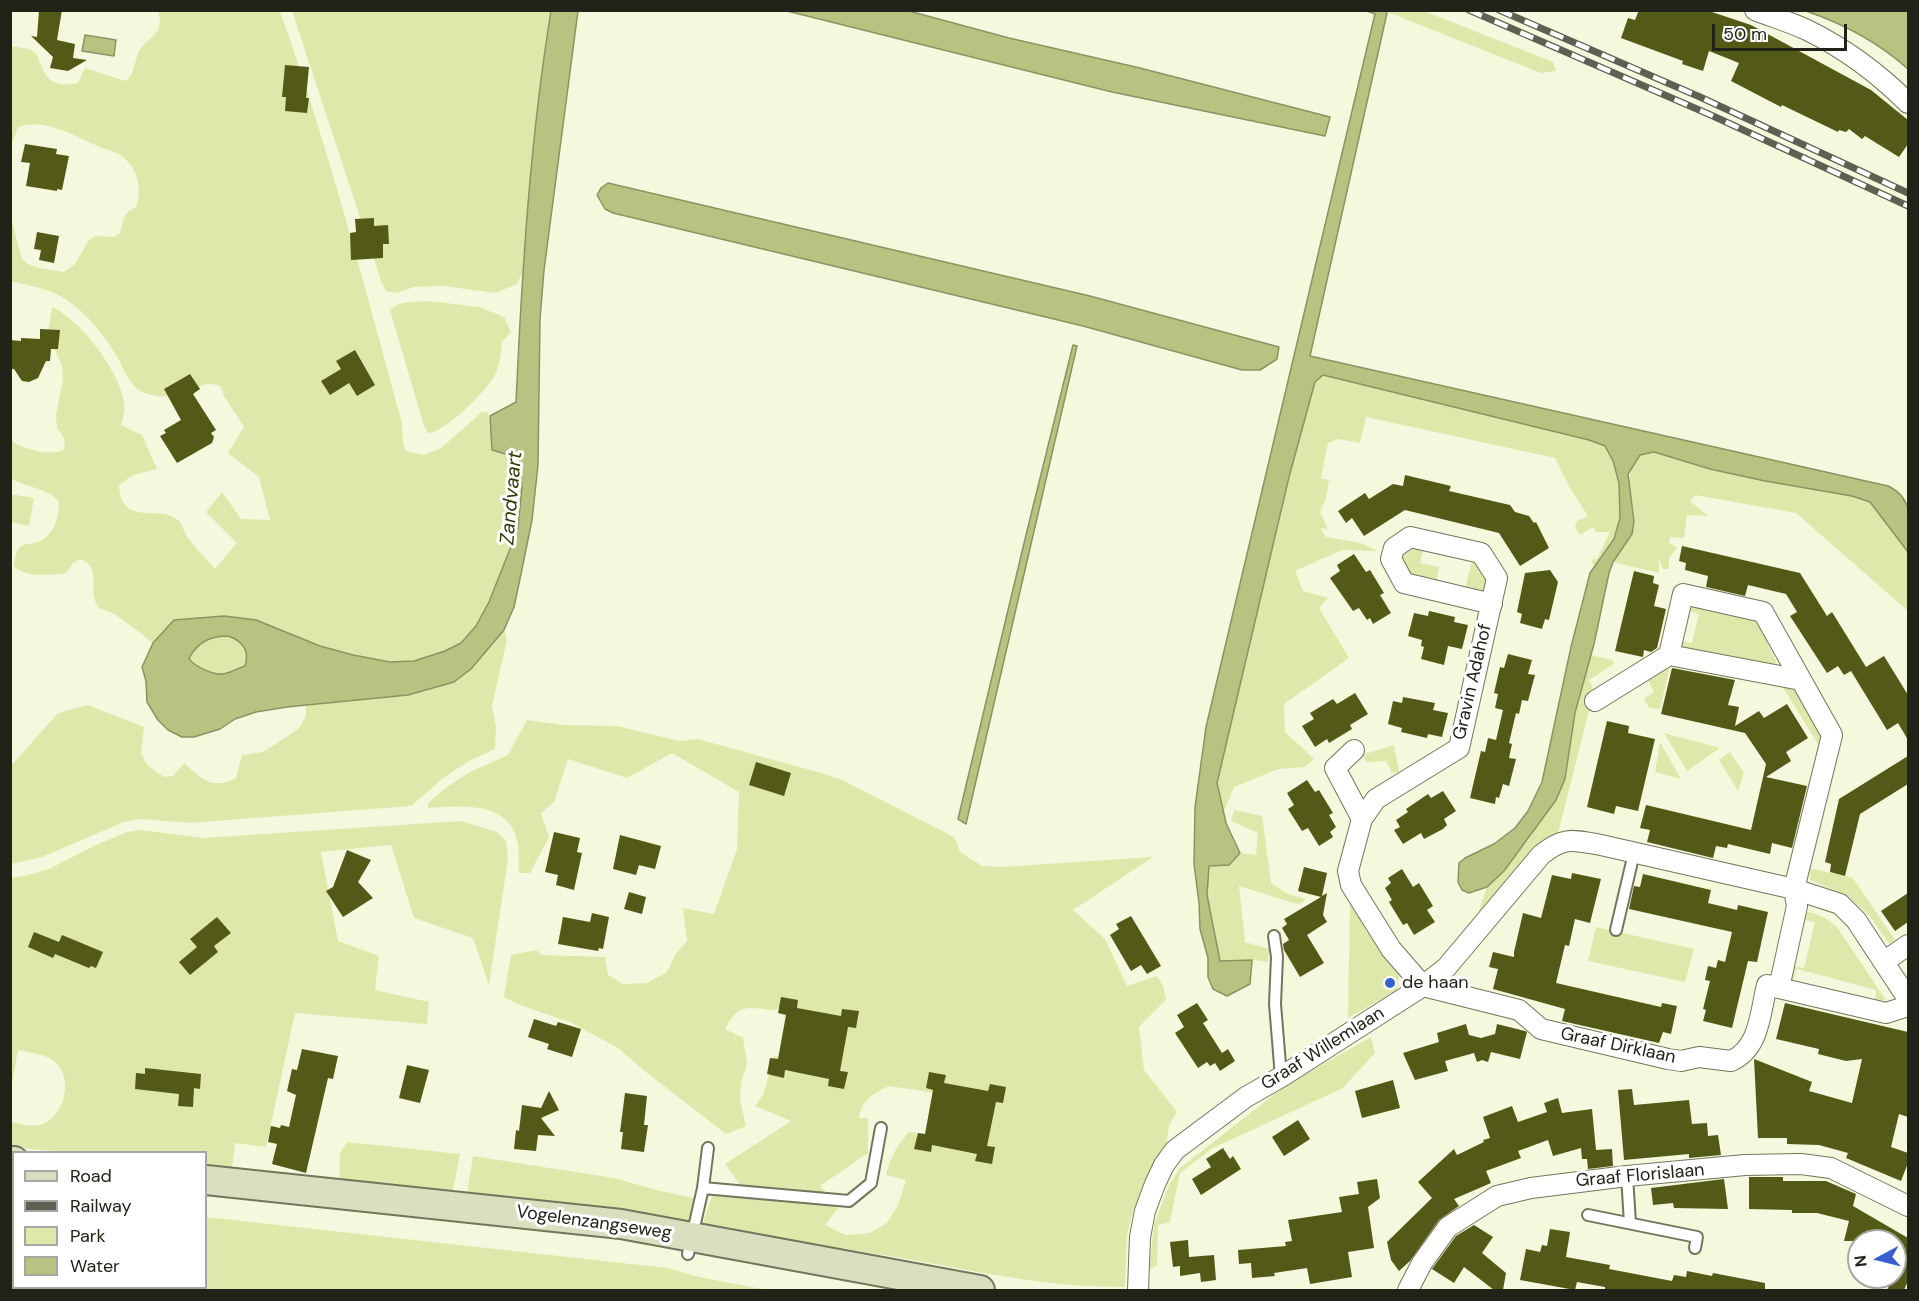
<!DOCTYPE html>
<html>
<head>
<meta charset="utf-8">
<style>
  body { margin:0 }
  #map { position:relative; width:1919px; height:1301px; overflow:hidden; background:#f4f9dd; font-family:"DM Sans",sans-serif }
  canvas { display:block }
  .frame { position:absolute; inset:0; border:12px solid #212319; pointer-events:none }
  .legend { position:absolute; left:12px; top:1151px; width:195px; height:138px; box-sizing:border-box; background:#fff; border:2px solid #a6a7a3; margin:0; padding:8px 10px; list-style:none; font-size:18px; color:#212319 }
  .legend li { display:flex; align-items:center; gap:12px; height:30px }
  .legend b { width:30px; border:2px solid #a6a7a3 }
  .north { position:absolute; left:1847px; top:1229px; width:60px; height:60px; box-sizing:border-box; background:#fff; border:2px solid #a6a7a3; border-radius:50%; rotate:263deg; font-size:16px; font-weight:700; line-height:24px; text-align:center; color:#212319 }
  .north::after { content:''; display:block; margin:auto; width:21px; height:27px; background:#365fcf; clip-path:polygon(50% 0,100% 100%,50% 72%,0 100%) }
  .scale { position:absolute; left:1712px; top:24px; width:135px; height:27px; box-sizing:border-box; border:3px solid #212319; border-top:0; padding-left:8px; font-size:18px; line-height:21px; white-space:nowrap; color:#212319; -webkit-text-stroke:4px #fff; paint-order:stroke }
</style>
</head>
<body>
<div id="map">
<canvas width="1919" height="1301"></canvas>
<div class="frame"></div>
<ul class="legend">
<li><b style="height:8px;background:#dcdfbf"></b>Road</li>
<li><b style="height:8px;background:#5e6152"></b>Railway</li>
<li><b style="height:16px;background:#dee8aa"></b>Park</li>
<li><b style="height:16px;background:#b9c381"></b>Water</li>
</ul>
<div class="north">N</div>
<div class="scale">50 m</div>
</div>
<script>
const ctx = document.querySelector('canvas').getContext('2d');
ctx.lineJoin = 'round';
function paint(path, color) {
  ctx.fillStyle = color;
  ctx.fill(path, 'evenodd');
}
function trace(path, color, width, dash) {
  ctx.strokeStyle = color;
  ctx.lineWidth = width;
  ctx.lineCap = dash ? 'butt' : 'round';
  ctx.setLineDash(dash || []);
  ctx.stroke(path);
}
function write(font, color, halo, rows, align = 'center') {
  ctx.font = font + ' "DM Sans",sans-serif';
  ctx.lineWidth = 6;
  ctx.setLineDash([]);
  ctx.textBaseline = 'middle';
  ctx.strokeStyle = halo;
  ctx.fillStyle = color;
  for (const [text, x, y, turn = 0] of rows) {
    ctx.save();
    ctx.translate(x, y);
    ctx.rotate((+turn || 0) * Math.PI / 180);
    ctx.textAlign = isNaN(turn) ? turn : align;
    if (halo) ctx.strokeText(text, 0, 0);
    ctx.fillText(text, 0, 0);
    ctx.restore();
  }
}
paint(new Path2D(`
  M158 11H280C325 138 360 268 395 398L402 423 403 442 406 451 424 455 441 448 482 412H488L492 450 519 458 522 485 518 529 489 602 476 626 461 643 445 651 414 661 390 662 353 655 320 646 288 634 224 616 174 620 153 643C140 633 127 622 114 614 108 610 101 611 97 605 88 589 102 566 80 559L73 563 66 573C53 575 23 578 14 566 15 560 15 553 19 548 25 542 31 545 38 542 54 536 59 517 59 501 46 488 26 487 10 478L11 440C22 450 53 457 65 449L64 438 57 428 56 415 63 379 62 366 48 334 52 307C81 320 119 371 124 402 125 410 123 418 121 425L142 435 157 469 133 475 119 485C121 526 156 506 175 518 183 523 182 527 185 533 191 544 207 559 215 569L237 543 206 512 222 492 241 519 270 520 259 477 228 453 244 427 224 396 221 387C207 379 196 389 183 394 172 398 152 397 142 392 128 384 124 368 116 355 100 329 76 299 46 290 35 286 22 284 11 281L10 214C13 222 20 257 23 260 33 270 51 269 64 272L75 264 89 240 96 236 114 237 120 233C123 220 123 213 136 207 143 187 137 166 119 154 111 150 101 148 93 144 71 134 43 118 18 127L11 147V46L29 49 36 53C45 76 48 89 78 83L85 68 126 81C135 74 134 61 139 51 144 42 154 38 158 29 161 23 160 17 158 11Z
  M292 11H551L538 104 522 273 517 284 495 293 444 286 414 287 396 293 386 291 381 281Z
  M1385 11H1424L1553 62 1556 71 1541 73Z
  M430 301 479 307 504 317 511 332 502 342C501 353 500 365 495 375 487 390 445 433 428 433L424 426 390 310C400 300 416 302 430 301Z
  M1323 375 1589 440 1605 446C1619 473 1628 510 1614 539 1609 549 1601 558 1595 567L1591 560 1597 559 1610 532H1597L1593 527 1580 535 1575 527 1577 521 1588 516 1570 488 1555 458 1366 417 1360 443 1338 439 1328 443 1321 478 1329 480 1326 498 1320 512 1328 529 1320 528 1326 537 1361 543 1377 551 1342 550 1295 571 1303 591 1328 598 1319 608 1349 658 1284 704 1285 732 1314 759 1304 767 1278 769 1234 787 1224 811 1217 783 1289 477 1315 382Z
  M1653 452 1710 469 1852 496 1870 502 1908 552V611L1796 513 1695 495 1690 501 1708 516 1687 515 1684 538 1670 537 1669 543 1677 548 1669 558V569H1663L1659 560V573L1613 562C1619 553 1628 543 1632 534 1643 504 1615 487 1640 455Z
  M10 494 34 498 29 526 11 522Z
  M1411 546 1424 547 1420 563 1439 567 1436 584C1412 578 1406 581 1402 555Z
  M1473 557 1489 570 1488 595 1465 589Z
  M1686 603 1750 615 1759 625 1780 670 1675 648 1677 640 1692 643 1699 614 1685 610Z
  M504 630 507 640 492 706 496 727 495 749 467 762 442 779 411 806 189 823 140 819 124 822 42 857 11 864V766L57 714 65 711 88 705 144 727 141 753 147 765 164 777 173 776 184 763C201 778 212 791 236 778L242 755 263 752 291 734 300 727 306 716V706L408 695 471 669Z
  M228 636C243 641 250 650 245 666 238 668 229 674 222 674 213 675 193 666 189 658 198 642 210 636 228 636Z
  M1591 655 1612 660 1614 664 1589 680 1594 691 1558 833 1538 845 1478 913 1487 887 1504 871 1532 835 1574 721Z
  M1670 666 1660 709 1649 708 1644 699 1654 692 1648 680Z
  M1782 686 1796 689 1823 734 1820 747Z
  M527 720 562 725 617 726 679 741 698 739 821 773 840 779 954 837 960 852 982 866 1002 867 1153 857 1073 910 1105 939 1127 986 1157 976 1163 986 1166 1000 1139 1027 1144 1070 1177 1112 1169 1125 1166 1146 1155 1160 1133 1211 1127 1235 1125 1287C1045 1288 968 1269 890 1256 831 1246 772 1239 714 1231L702 1225 712 1196 741 1186 725 1164 791 1121 755 1106 764 1093 774 1056 784 1057 794 1011C789 1010 783 1008 779 1008 776 1009 773 1011 770 1010 745 1006 737 1006 725 1029L743 1038 747 1064 741 1083 740 1100 746 1126 726 1134 642 1069 618 1048 572 1023 520 1005 504 997 511 955 536 950 542 955 605 957 608 975 623 984 647 983 667 972 675 955 687 941 683 908 714 914 737 849 739 792 672 753 627 778 568 759 554 802 541 813 549 837 530 873H519C518 863 520 850 517 840 508 800 458 806 428 808V803L447 787 470 772 508 755ZM889 1086 941 1094 932 1135 909 1132C897 1146 890 1157 886 1175L906 1180 898 1205 887 1223 870 1233 846 1235 825 1225 838 1208 820 1186 868 1153V1118H859C863 1099 872 1094 889 1086Z
  M1664 733 1720 748 1687 771Z
  M1660 742 1681 779 1655 772Z
  M1394 745 1399 772 1392 773 1386 761 1367 762 1362 755Z
  M1730 752 1744 773 1738 791 1719 760Z
  M1234 810 1262 816 1271 883 1288 894 1305 899 1302 903 1297 904 1239 886 1245 942 1269 949 1268 962 1252 960 1220 961 1207 895 1209 866 1229 865 1240 853 1256 855 1258 833 1231 821Z
  M461 821 497 832 506 841 508 859 489 985 473 938 414 918 391 845 321 852 338 941 379 956 375 990 429 1002 427 1024 295 1013 266 1147 235 1143 231 1177 206 1170V1152H63L11 1147V1122C21 1124 33 1128 43 1124 65 1115 74 1077 54 1061 45 1054 28 1052 18 1050L12 1084H11L10 878 29 875 49 869 96 845 127 832 141 830 203 838Z
  M1809 868 1853 878 1895 940 1889 944 1870 916 1848 896 1810 880Z
  M1350 901 1368 922 1363 927 1399 974 1397 990 1348 1018Z
  M1803 912C1815 911 1827 918 1836 926L1886 1000H1875L1876 990 1797 969 1792 983 1787 974 1789 965 1804 968 1815 922 1800 919Z
  M1596 927 1694 949 1685 982 1588 961Z
  M1371 1037 1375 1053 1343 1088 1213 1148 1180 1173 1170 1222 1158 1225 1157 1265 1149 1270 1154 1225 1168 1187 1180 1168 1285 1086Z
  M347 1142 460 1154 449 1211 339 1184 340 1153Z
  M473 1156 614 1178 656 1190 697 1199 684 1239 464 1212Z
  M10 1197H14V1288H206V1217L667 1268 699 1277 767 1290H11Z`), '#dee8aa');
const water = new Path2D(`
  M551 11H578L544 270 540 319 538 465 532 520 521 574 514 607 504 630 471 669 454 682 408 695 287 707 256 712 235 719 220 729 194 737H182L168 730 158 720 147 702 146 681 142 667 153 643 174 620 224 616 256 620 320 646 353 655 390 662 414 661 445 651 461 643 476 626 489 602 518 529 522 485 519 458 492 450 490 416 516 402C522 271 530 140 551 11ZM228 636C243 641 250 650 245 666 238 668 229 674 222 674 213 675 193 666 189 658 198 642 210 636 228 636Z
  M787 11H909L1009 38 1140 68 1330 117 1325 136 1112 92Z
  M1367 11H1385L1387 13 1310 356 1888 486C1916 499 1909 525 1908 552L1870 502 1852 496 1765 481 1710 469 1654 452 1640 455 1628 474 1634 521 1632 534 1613 562 1609 573 1594 644 1575 713 1565 779 1556 800 1504 871 1487 887 1469 893 1462 890 1458 882 1459 863 1465 858 1494 844 1515 828 1528 811 1542 782 1571 647 1590 573 1614 539 1620 518 1619 483 1613 461 1605 446 1589 440 1323 375 1315 382 1289 477 1217 783 1226 823 1240 853 1229 865 1209 866 1207 895 1220 961 1252 960 1250 984 1227 996 1213 989 1208 977V958L1200 929 1199 903 1194 864 1195 807 1206 727 1375 14Z
  M1806 11H1907L1908 13V69C1878 42 1844 24 1806 11Z
  M85 35 116 40 114 56 82 51Z
  M608 183 1090 296 1279 347 1277 359 1260 370H1242L1083 326 613 213 605 209 597 195 601 188Z
  M1073 345 1077 346 966 824 958 819 1026 535Z`);
paint(water, '#b9c381');
trace(water, '#8b9362', 1.5);
paint(new Path2D(`
  M39 10H62L57 40 75 44 73 58 87 60 68 71 50 68 53 57 31 36 37 37Z
  M1639 10H1706L1751 25 1871 90 1908 120V144L1899 157 1865 136 1862 139 1849 129 1846 132 1839 130 1838 132 1782 105 1781 107 1731 81 1739 63 1709 51 1703 71 1682 64 1683 61 1621 38 1628 18 1635 20Z
  M285 65 309 67 306 98H309L307 113 285 111 286 97H282Z
  M25 144 57 149 56 154 69 156 62 190 57 189V191L26 186 30 163 21 162Z
  M374 218V226L388 225 389 244H383V258L351 260 350 233 356 232 355 219Z
  M37 232 59 236 54 263 39 260 41 250 34 249Z
  M40 329 60 330 58 349H51L50 361H46L38 378 29 382 22 381 14 369H10V340L21 341V338L40 339Z
  M355 350 375 385 357 396 349 383 330 395 321 381 341 369 336 361Z
  M190 374 200 389 193 394 216 430 211 433 214 437 212 443 177 463 160 436 166 433 164 430 181 420 164 389Z
  M1405 475 1451 486 1449 491 1510 505 1515 512 1529 516 1534 523 1536 522 1549 548 1520 566 1499 533 1405 510 1364 536 1352 518 1346 523 1338 511 1365 493 1369 499 1393 484 1403 486Z
  M1682 546 1800 573 1827 616 1832 612 1866 667 1884 656 1908 695V740L1898 723 1887 730 1851 671 1844 675 1838 666 1827 673 1790 616 1797 612 1786 594 1748 585 1745 596 1706 587 1708 576 1685 570 1686 563 1679 561Z
  M1354 554 1366 572 1370 570 1384 593 1380 595 1391 613 1373 624 1370 618 1367 620 1359 608 1353 611 1330 578 1340 571 1337 565Z
  M1550 570 1558 582 1549 620 1545 619 1542 629 1520 623 1522 614 1517 612 1525 573Z
  M1634 571 1654 576 1653 583 1659 585 1654 606 1666 609 1657 648 1651 652 1644 650 1643 657 1615 651Z
  M1429 611 1455 617 1454 622 1468 625 1462 649 1448 646 1444 665 1421 659 1424 647 1421 646 1422 640 1408 636 1414 613 1428 616Z
  M1508 654 1532 660 1528 674 1535 675 1528 701 1522 700 1519 714 1516 713 1509 743 1512 744 1509 758 1516 759 1509 786 1503 784 1499 798 1496 797 1495 804 1470 798 1481 751 1485 752 1488 738 1496 740 1503 710 1495 708 1498 694 1494 693 1500 667 1504 668Z
  M1672 668 1735 680 1728 705 1739 707 1735 726 1759 711 1764 718 1787 704 1808 738 1786 752 1791 761 1766 777 1807 786 1792 848 1772 843 1770 854 1728 844 1727 848 1716 846 1713 858 1647 842 1650 830 1640 828 1646 805 1751 830 1766 764 1745 733 1661 714Z
  M1355 693 1368 714 1350 725 1352 729 1329 743 1327 739 1315 747 1302 726 1314 719 1310 713 1333 699 1337 704Z
  M1403 697 1435 703 1433 710 1448 713 1442 737 1428 734 1427 738 1401 732 1402 728 1388 724 1393 701 1402 703Z
  M1607 721 1629 726 1628 733 1655 739 1638 811 1616 806 1614 814 1587 807Z
  M1908 756V784L1860 814 1845 876 1830 872 1831 864 1825 862 1839 799Z
  M756 762 791 773 784 796 749 785Z
  M1307 780 1315 792 1319 790 1333 813 1329 815 1336 827 1330 832 1333 837 1319 846 1308 828 1302 831 1288 809 1294 805 1287 793Z
  M1443 791 1456 811 1444 819 1447 825 1443 829 1424 839 1421 833 1403 844 1394 830 1400 827 1396 820 1408 812 1406 809 1428 794 1431 798Z
  M554 832 580 838 577 852 582 853 574 890 556 885 558 875 545 872Z
  M620 835 661 846 655 869 639 865 636 875 613 869Z
  M347 850 371 860 358 882 373 898 343 917 326 891 333 887Z
  M1304 867 1327 873 1322 896 1327 893 1323 915 1327 922 1307 935 1324 963 1300 977 1284 950 1283 944 1289 940 1282 928 1287 924 1284 919 1321 897 1298 891Z
  M1402 869 1413 887 1419 883 1433 906 1427 910 1435 922 1414 935 1407 923 1403 925 1389 902 1392 900 1385 888 1391 883 1388 878Z
  M1572 873 1601 879 1590 923 1575 919 1569 946 1565 945 1556 983 1661 1007 1662 1003 1677 1006 1671 1034 1663 1032 1659 1043 1562 1021 1565 1009 1493 989 1498 969 1489 967 1493 952 1514 957V952L1523 913 1541 918 1552 875 1571 879Z
  M1643 874 1711 890 1708 903 1737 910 1738 905 1768 912 1757 962 1748 961 1732 1028 1703 1021 1706 1010 1703 1009 1710 981 1705 980 1708 966 1716 968 1718 960 1725 962 1732 932 1629 909 1634 886 1640 887Z
  M629 892 646 897 642 914 624 909Z
  M1908 893V922L1895 931 1881 911Z
  M592 913 609 917 603 949 599 948 598 951 558 944 563 917 590 922Z
  M1131 916 1161 966 1147 974 1141 965 1131 971 1110 935 1119 929 1116 924Z
  M217 917 231 933 214 946 218 952 190 975 179 962 197 947 190 939Z
  M34 932 59 942 62 935 103 952 96 968 91 966 89 968 55 954 53 958 28 947Z
  M781 997 798 1000 797 1008 841 1016 842 1009 859 1011 856 1028 848 1027 840 1071 848 1072 844 1089 828 1086 829 1079 785 1070 784 1078 767 1074 770 1058 778 1059 786 1015 778 1013Z
  M1197 1003 1208 1020 1203 1023 1222 1053 1228 1049 1235 1061 1220 1071 1215 1063 1210 1066 1207 1062 1198 1068 1175 1033 1184 1027 1177 1015Z
  M1785 1003 1908 1032V1117L1899 1114 1891 1147 1908 1153V1163L1901 1181 1846 1158 1848 1153 1819 1145 1787 1144V1138H1758L1754 1059 1812 1082 1809 1091 1852 1103 1862 1059 1846 1061 1818 1054 1819 1049 1776 1039Z
  M534 1019 556 1026 558 1022 581 1029 572 1057 547 1049 549 1044 528 1037Z
  M1466 1024 1469 1035 1481 1038 1495 1034 1497 1024 1525 1031 1527 1032 1520 1059 1491 1052 1488 1062 1482 1060 1477 1062 1474 1053 1445 1061 1448 1071 1415 1080 1403 1053 1439 1042 1437 1033Z
  M302 1049 338 1056 333 1079 328 1078 306 1173 272 1164 277 1144 268 1142 271 1126 280 1128 281 1125 289 1127 296 1095 287 1091 292 1069 297 1070Z
  M407 1065 429 1070 420 1103 399 1098Z
  M145 1068 201 1074 200 1089 194 1088 193 1107 178 1106 179 1094 135 1089 136 1073 145 1074Z
  M929 1072 946 1075 944 1083 988 1091 990 1084 1006 1087 1003 1103 996 1102 987 1146 995 1147 992 1164 975 1161 977 1154 932 1145 931 1152 914 1149 918 1133 925 1134 933 1090 926 1088Z
  M1393 1080 1400 1108 1362 1118 1355 1091Z
  M1632 1089 1634 1105 1689 1100 1692 1124 1707 1123 1708 1136 1718 1135 1721 1155 1689 1158V1154L1624 1160 1618 1090Z
  M549 1091 559 1110 541 1118 555 1136 538 1135 536 1151 514 1149 516 1130 519 1131 522 1105 541 1108Z
  M625 1093 647 1096 644 1125H648L644 1152 621 1149 623 1132H620Z
  M1558 1098 1562 1113 1592 1109 1596 1150 1612 1149 1613 1166 1588 1169 1587 1159H1582L1581 1148 1553 1156 1548 1140 1518 1151 1521 1158 1486 1171 1491 1183 1454 1199 1459 1206 1439 1220 1410 1261 1399 1271 1391 1260 1387 1242 1432 1198 1418 1182 1454 1149 1457 1155 1484 1142 1483 1140 1490 1138 1483 1117 1512 1106 1518 1122 1547 1112 1544 1103Z
  M1298 1120 1310 1139 1284 1156 1272 1137Z
  M1223 1148 1230 1159 1233 1156 1241 1169 1201 1195 1192 1179 1211 1167 1206 1159Z
  M1749 1177H1783V1181H1826L1856 1194 1853 1206 1908 1238V1281L1904 1290H1887L1893 1277H1895V1241H1844L1849 1221 1817 1213H1792V1210L1749 1209Z
  M1377 1179 1380 1198 1368 1207 1374 1248 1348 1252 1352 1277 1310 1284 1307 1268 1274 1273 1275 1276 1252 1278 1251 1263 1239 1264 1238 1250 1286 1246 1285 1242 1292 1241 1288 1220 1342 1212 1339 1197 1359 1194 1357 1182Z
  M1724 1179 1728 1209 1674 1208 1673 1203 1653 1205 1651 1188Z
  M1474 1225 1493 1237 1482 1253 1506 1273 1503 1290H1494L1464 1267 1454 1283 1432 1269 1456 1236Z
  M1550 1229 1570 1232 1566 1257 1610 1265 1609 1269 1672 1281 1674 1275 1686 1277 1687 1271 1712 1276 1713 1273 1765 1283V1290H1605V1287L1577 1282 1575 1290 1520 1280 1526 1249 1540 1252 1542 1245 1547 1246Z
  M1188 1240 1189 1257 1214 1255 1216 1280 1201 1282 1200 1273 1180 1276V1266L1173 1267 1170 1242Z`), '#535a18');
const lane = new Path2D(`
  M1616 930 1634 853
  M1274 936 1277 957 1275 1004 1281 1077
  M708 1148 703 1188 849 1201 871 1183 881 1128
  M1627 1176 1630 1223
  M1588 1215 1697 1237 1695 1248
  M688 1254 703 1188`);
const street = new Path2D(`
  M1755 10C1772 17 1790 22 1807 30 1844 48 1879 74 1908 103
  M1669 655 1801 680
  M1354 750 1335 768 1362 819
  M1885 961 1908 945
  M1423 986 1519 1010 1541 1029 1668 1059 1681 1061 1699 1057 1731 1061C1760 1048 1760 1013 1767 985L1779 988 1797 906 1794 889 1832 735 1763 612 1683 594 1669 655 1595 701
  M1423 986 1391 949 1351 885 1348 871 1362 819 1376 799 1459 748 1497 578 1481 553 1410 537 1394 548 1391 559 1404 583 1492 604
  M1779 988 1886 1013 1908 1006
  M1138 1290 1140 1237 1145 1211 1155 1184 1164 1165 1175 1150 1246 1097 1281 1077 1423 986 1446 968 1541 855C1564 836 1573 840 1601 845L1794 889 1840 904 1856 920 1908 999
  M1408 1290 1422 1263 1448 1227 1497 1196 1531 1188 1627 1176 1745 1165 1801 1164 1831 1168 1908 1206`);
const secondary = new Path2D(`
  M10 1161H14
  M206 1180 621 1224 980 1290`);
trace(lane, '#71765d', 14);
trace(street, '#71765d', 22);
trace(secondary, '#71765d', 32);
trace(lane, '#fff', 10);
trace(street, '#fff', 20);
trace(secondary, '#dcdfbf', 28);
const rail = new Path2D(`
  M1469 10 1713 116 1908 206
  M1499 10 1700 97 1908 193`);
trace(rail, '#5e6152', 7);
trace(rail, '#fff', 4.5, [14]);
for (const [x, y, r, color] of [
  [1390,983,6,"#365fcf"]
]) {
  const dot = new Path2D();
  dot.arc(x, y, r, 0, 2 * Math.PI);
  ctx.fillStyle = color;
  ctx.fill(dot);
  trace(dot, '#fff', 2);
}
write('18px', '#212319', '#fff', [
  ["Gravin Adahof",1473,682,-77],
  ["Graaf Dirklaan",1618,1046,12],
  ["Graaf Willemlaan",1323,1049,-32],
  ["Graaf Florislaan",1640,1176,-5],
  ["Vogelenzangseweg",594,1223,8]
]);
write('18px', '#212319', '#fff', [
  ["de haan",1402,983]
], 'left');
write('italic 20px', '#333803', '#fff', [
  ["Zandvaart",512,498,-85]
]);
</script>
</body>
</html>
